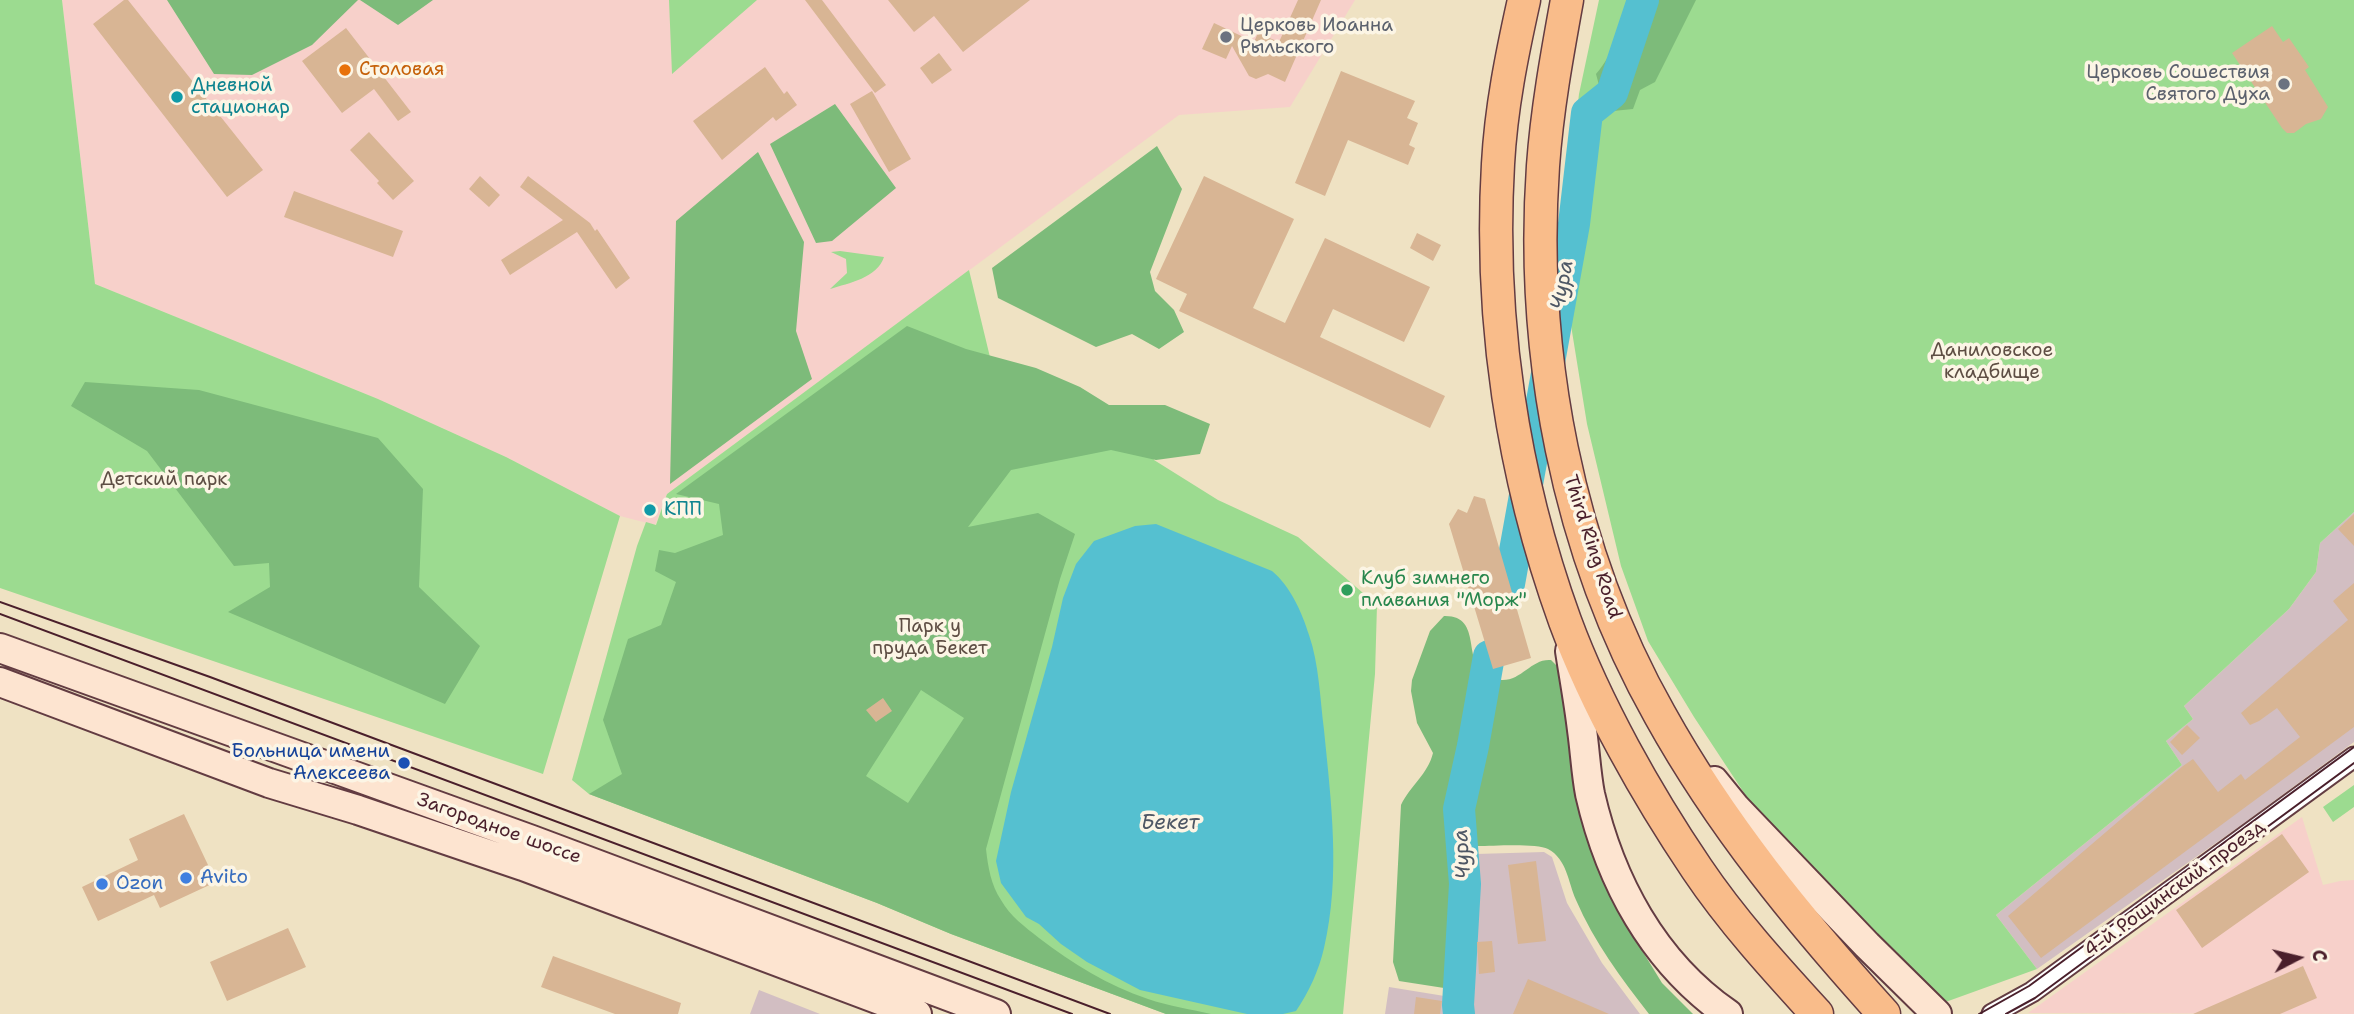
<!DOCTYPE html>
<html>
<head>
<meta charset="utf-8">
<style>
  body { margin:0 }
  #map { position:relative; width:2354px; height:1014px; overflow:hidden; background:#efe2c3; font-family:"Shantell Sans",sans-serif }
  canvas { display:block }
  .north { position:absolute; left:2263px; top:923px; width:70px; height:70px; -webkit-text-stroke:5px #fcf5e5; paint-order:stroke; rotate:83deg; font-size:19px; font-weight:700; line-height:28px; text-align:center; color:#4a1f2b }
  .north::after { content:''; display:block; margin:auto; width:24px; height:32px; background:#4a1f2b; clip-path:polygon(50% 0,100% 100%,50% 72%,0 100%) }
</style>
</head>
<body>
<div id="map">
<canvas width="2354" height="1014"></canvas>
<div class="north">С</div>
</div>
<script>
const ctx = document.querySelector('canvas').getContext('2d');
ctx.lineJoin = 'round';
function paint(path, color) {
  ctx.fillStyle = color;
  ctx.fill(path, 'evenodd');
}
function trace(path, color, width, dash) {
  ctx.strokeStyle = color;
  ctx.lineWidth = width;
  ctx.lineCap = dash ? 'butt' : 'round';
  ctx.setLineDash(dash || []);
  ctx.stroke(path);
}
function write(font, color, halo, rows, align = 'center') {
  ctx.font = font + ' "Shantell Sans",sans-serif';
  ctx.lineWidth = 7;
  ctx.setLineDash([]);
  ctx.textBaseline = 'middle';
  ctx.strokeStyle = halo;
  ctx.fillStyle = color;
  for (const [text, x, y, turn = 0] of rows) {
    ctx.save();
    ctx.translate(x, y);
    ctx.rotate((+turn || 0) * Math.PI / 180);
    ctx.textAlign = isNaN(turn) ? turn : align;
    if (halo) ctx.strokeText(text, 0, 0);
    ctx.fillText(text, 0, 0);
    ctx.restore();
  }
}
paint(new Path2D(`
  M62 0H1355L1290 107 1179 115 667 494 655 525 620 516 506 457 378 399 95 284Z
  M2302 817 2323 885 2340 881 2354 880V1014L2028 1013Z`), '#f7d0ca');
paint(new Path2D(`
  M2354 512V742L2240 826 2037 969 1996 915 2182 765 2166 741 2193 719 2184 706 2289 609 2316 572 2320 543Z
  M1544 852 1552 857 1567 903 1602 963 1640 1014H1385L1389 987 1469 1000 1476 854Z
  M759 990 820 1014H750Z`), '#d2bec2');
paint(new Path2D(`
  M0 0H62L95 284 378 399 506 457 620 516 543 774 0 588Z
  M669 0H757L672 74Z
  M1599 0H2354V512L2320 543 2316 572 2289 609 2184 706 2193 719 2166 741 2182 765 1996 915 2037 969 1940 1004 1754 808 1694 717 1648 641 1621 566 1587 424 1569 313 1568 186 1579 94Z
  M840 251 884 257C877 278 849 283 830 289L847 273 846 259 831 252Z
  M969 270 995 378 1146 436 1154 460 1218 500 1298 537 1377 605 1375 674 1343 1014H1166L951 934 877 903 589 794 572 780 637 546 646 522 656 525 667 494Z
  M2354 785V807L2333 822 2323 807Z`), '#9cdb90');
paint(new Path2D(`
  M167 0H358L312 45 252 75 214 74Z
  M360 0H433L398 25Z
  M1631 0H1696L1655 82 1640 90 1633 109 1613 111 1600 89 1596 74C1616 51 1619 27 1631 0Z
  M835 104 896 188 832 241 816 243 770 144Z
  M1157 146 1182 189 1150 272 1155 291 1174 310 1184 332 1159 349 1132 334 1096 347 998 298 992 268Z
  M758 152 804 242 796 331 812 379 670 484 676 221Z
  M907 326 966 349 1036 368 1080 387 1109 405H1165L1210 424 1200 454 1156 460 1111 450 1011 470 968 527 1038 513 1075 534 1060 579 986 849C988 867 991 885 1001 900 1010 916 1025 927 1039 938 1073 964 1107 985 1148 999 1168 1006 1190 1009 1211 1014H1166L951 934 877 903 589 794 622 774 603 720 628 639 661 625 676 582 655 571 659 550 675 553 723 535 719 504 676 494ZM921 690 964 718 908 803 866 776Z
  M85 382 199 390 378 438 423 489 419 587 480 646 445 704 228 612 270 587 269 563 234 566 147 451 71 406Z
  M1444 616C1484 615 1461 664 1487 676 1519 691 1527 658 1551 660L1559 668 1562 678 1577 788 1590 846 1616 908 1662 983 1693 1014H1649C1621 978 1594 942 1576 900 1568 882 1567 859 1548 849 1537 843 1493 846 1478 846L1473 849 1469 858 1465 983 1457 990 1399 981 1393 962 1401 805C1410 786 1428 774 1433 753L1417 723 1411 691 1412 680 1430 631Z`), '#7dbb7a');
paint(new Path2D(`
  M1156 524 1272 571C1290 586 1302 612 1309 635 1319 664 1320 698 1324 730 1331 801 1341 876 1324 948 1319 970 1309 992 1296 1011L1283 1014H1247L1140 990 1087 962 1061 944 1039 924 1026 917 1001 883 996 861 1011 792 1052 647 1063 598 1076 564 1094 541 1135 526Z`), '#55c0d0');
trace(new Path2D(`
  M1509 584 1574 224 1587 113 1612 93 1643 0
  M1459 1014 1458 1005 1465 884 1459 809 1473 746 1489 656`), '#55c0d0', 32);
paint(new Path2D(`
  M124 0H128L263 170 227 197 93 24Z
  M805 0H822L886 85 875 93Z
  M888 0H1030L963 52 934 16 914 32Z
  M1298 0H1321L1285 82 1268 74 1256 79 1249 76 1232 46 1226 59 1202 49 1214 23 1254 42 1258 33 1279 42Z
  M2272 26 2283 42 2289 38 2309 67 2305 70 2328 107 2321 119 2306 124 2294 133H2287L2282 128 2232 53Z
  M346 28 411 112 398 121 374 89 342 113 302 61Z
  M939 53 952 70 932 84 920 68Z
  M765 67 784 94 787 91 797 105 776 121 773 117 722 160 693 121Z
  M1341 71 1415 101 1407 118 1418 123 1409 145 1415 148 1408 165 1348 140 1325 196 1295 183Z
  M872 91 911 159 889 172 850 104Z
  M369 132 414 181 393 200 377 183 379 181 350 150Z
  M480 176 500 195 489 207 469 189Z
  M528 176 590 223 595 231 597 229 630 278 616 289 577 232 510 275 501 260 563 220 520 187Z
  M1204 176 1294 219 1253 308 1285 323 1325 238 1430 287 1404 342 1333 309 1320 337 1445 396 1430 428 1179 311 1187 294 1156 279Z
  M294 191 403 231 393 257 284 217Z
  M1417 233 1441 245 1433 261 1410 248Z
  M1474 496 1485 499 1531 658 1493 669 1449 524 1458 509 1467 513Z
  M2354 514V546L2338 529Z
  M2354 583V727L2041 958 2008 916 2183 766 2193 759 2218 792 2241 774 2245 780 2300 737 2277 708 2259 721 2250 725 2241 713 2348 620 2333 601Z
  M883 698 892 711 876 722 866 710Z
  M2187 725 2200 738 2182 755 2170 742Z
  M184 814 216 882 160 908 154 895 98 921 82 887 138 860 129 839Z
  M2282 834 2309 872 2202 948 2176 910Z
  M1536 861 1546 941 1518 944 1508 865Z
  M288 928 306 967 227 1001 210 962Z
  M1492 941 1495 972 1479 974 1477 942Z
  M553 956 681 1003 678 1014H615L541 987Z
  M2303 966 2317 998 2280 1014H2193Z
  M1528 979 1609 1014H1513Z
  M1416 997 1442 1001 1440 1014H1414Z`), '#d8b594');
const minor = new Path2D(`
  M1992 1014 2032 992 2354 757`);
const secondary = new Path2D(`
  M0 648 532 840 996 1014
  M1570 651C1574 677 1579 704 1582 730 1585 751 1586 773 1590 794 1610 881 1653 962 1728 1014
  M0 682 269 783 358 810 523 866 917 1014
  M1714 781 1736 808 1867 945 1937 1014`);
const primary = new Path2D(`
  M1524 0C1512 54 1501 108 1498 164 1489 318 1512 475 1565 621 1596 705 1647 795 1697 869 1732 921 1775 968 1817 1014
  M1567 0C1557 55 1547 110 1543 166 1530 352 1567 551 1660 715 1721 825 1800 921 1884 1014`);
trace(minor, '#633c42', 23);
trace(secondary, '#633c42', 32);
trace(primary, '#633c42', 35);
trace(minor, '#fff', 19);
trace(secondary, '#fde4d0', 28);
trace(primary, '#f9bc8a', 32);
trace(new Path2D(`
  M0 602 210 677 1110 1014
  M0 614 1072 1014
  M1979 1014 2029 986 2354 747
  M2006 1014 2035 998 2354 763`), '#4a1f2b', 2);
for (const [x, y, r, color] of [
  [1226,37,7,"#6b7280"],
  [345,70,7,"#e8710a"],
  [2284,84,7,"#6b7280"],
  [177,97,7,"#0f9aa8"],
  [650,510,7,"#0f9aa8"],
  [1347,590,7,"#2e9e5b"],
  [404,763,7,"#1a4fb4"],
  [186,878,7,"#3f7fe0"],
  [102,884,7,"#3f7fe0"]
]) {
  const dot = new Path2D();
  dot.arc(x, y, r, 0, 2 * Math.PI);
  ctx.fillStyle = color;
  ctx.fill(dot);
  trace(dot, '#fcf5e5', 2.5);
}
write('19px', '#5b616d', '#fcf5e5', [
  ["Церковь Иоанна",1240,26],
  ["Рыльского",1240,48],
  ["Церковь Сошествия",2270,73,"right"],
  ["Святого Духа",2270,95,"right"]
], 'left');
write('19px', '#c56008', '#fcf5e5', [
  ["Столовая",359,70]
], 'left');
write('19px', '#0d838f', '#fcf5e5', [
  ["Дневной",191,86],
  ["стационар",191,108],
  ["КПП",664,510]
], 'left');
write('19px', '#5e4e44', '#fcf5e5', [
  ["Даниловское",1992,351],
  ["кладбище",1992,373],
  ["Детский парк",164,480],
  ["Парк у",930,627],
  ["пруда Бекет",930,649]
]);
write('19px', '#4a1f2b', '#fcf5e5', [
  ["Third Ring Road",1592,547,72],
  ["Загородное шоссе",499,829,20],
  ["4-й Рощинский проезд",2175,889,-36]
]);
write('19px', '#27864d', '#fcf5e5', [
  ["Клуб зимнего",1361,579],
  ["плавания \"Морж\"",1361,601]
], 'left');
write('19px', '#164399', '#fcf5e5', [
  ["Больница имени",390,752],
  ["Алексеева",390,774]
], 'right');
write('19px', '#366cbe', '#fcf5e5', [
  ["Avito",200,878],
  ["Ozon",116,884]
], 'left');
write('italic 21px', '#4e5765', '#fcf5e5', [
  ["Чура",1563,285,-80],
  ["Бекет",1170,824],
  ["Чура",1463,854,-94]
]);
</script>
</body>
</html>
